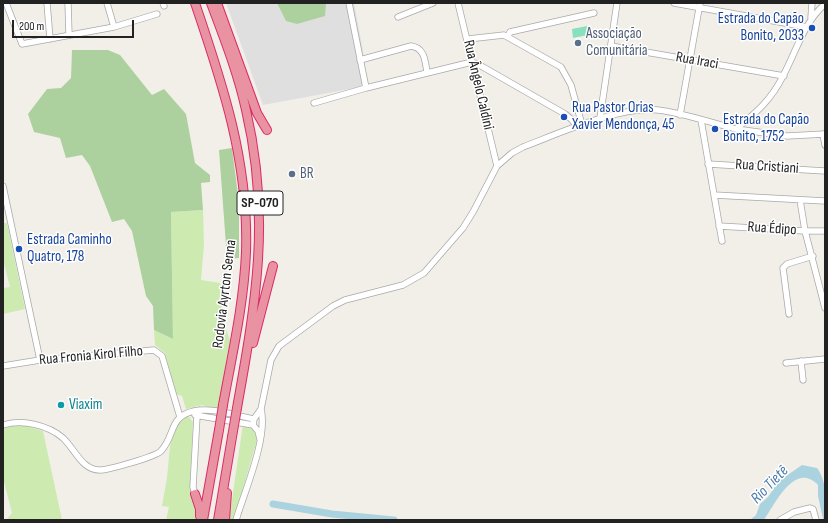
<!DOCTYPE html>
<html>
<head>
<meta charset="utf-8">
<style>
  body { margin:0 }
  #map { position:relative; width:828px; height:523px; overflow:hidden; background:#f2efe9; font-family:"Sofia Sans Condensed",sans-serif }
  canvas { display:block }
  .frame { position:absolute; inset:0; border:4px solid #222; pointer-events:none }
  .scale { position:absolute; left:12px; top:20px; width:122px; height:18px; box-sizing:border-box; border:2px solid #222; border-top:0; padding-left:5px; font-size:12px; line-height:14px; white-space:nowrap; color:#222; -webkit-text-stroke:3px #fff; paint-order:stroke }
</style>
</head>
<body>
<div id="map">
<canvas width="828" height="523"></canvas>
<div class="frame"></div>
<div class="scale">200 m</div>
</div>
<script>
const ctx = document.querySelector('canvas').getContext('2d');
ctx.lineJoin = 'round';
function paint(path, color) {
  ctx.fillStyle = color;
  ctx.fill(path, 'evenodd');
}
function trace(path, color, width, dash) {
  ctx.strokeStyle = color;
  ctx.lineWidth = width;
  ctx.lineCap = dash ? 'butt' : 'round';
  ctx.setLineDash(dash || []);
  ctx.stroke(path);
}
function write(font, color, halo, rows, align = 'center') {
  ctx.font = font + ' "Sofia Sans Condensed",sans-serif';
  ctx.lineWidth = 3;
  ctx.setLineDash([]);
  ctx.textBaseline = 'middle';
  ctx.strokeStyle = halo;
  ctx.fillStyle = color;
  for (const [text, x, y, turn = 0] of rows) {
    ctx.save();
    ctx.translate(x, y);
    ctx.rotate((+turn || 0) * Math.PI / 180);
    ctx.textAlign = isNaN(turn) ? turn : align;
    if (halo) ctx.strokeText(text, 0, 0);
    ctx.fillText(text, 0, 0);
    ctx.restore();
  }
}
paint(new Path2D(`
  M226 3H354L363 51 366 86 263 105Z`), '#e0dfdf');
paint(new Path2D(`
  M203 210 204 245 201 280 220 283 222 288 221 316 230 340 218 410 202 405 186 409 182 396 176 394 165 353 155 345 154 330 173 339 171 212Z
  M3 223H7L25 309 3 314V288L10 287 3 260Z
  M186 417H189L193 422 190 484 197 513 196 520H166L169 507 162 506C164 493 167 481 168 468 170 450 169 428 186 417Z
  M243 424C253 427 256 430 257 440L234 520H229Z
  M10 426H26L43 431 62 520H3L7 519 12 513 3 478V429Z`), '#cdebb0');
paint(new Path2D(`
  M277 3H324L326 4 325 16 297 24 286 21Z
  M72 50H108L120 55 152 95 164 89 186 114 195 163 210 175V182L201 183 203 210 171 212 173 339 154 330 153 306 146 296 132 231 124 219 112 222 90 166 82 155 66 158 60 138 34 132 28 114 47 89 61 88 71 78Z
  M232 148 239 203V258L227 259 219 150Z`), '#add19e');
paint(new Path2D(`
  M587 26 588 35 573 38 572 29Z`), '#88e0be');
paint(new Path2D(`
  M802 465 817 468C828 483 825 502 825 520L823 519 818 496V485C795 461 775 504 764 520H750L756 515 760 504 768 497 779 481Z`), '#aad3df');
trace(new Path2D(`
  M273 504 332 514 394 520`), '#aad3df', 7);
const minor = new Path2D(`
  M6 3 22 44 114 27 157 14
  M47 3 50 39
  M68 3 69 35
  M107 3 114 27
  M163 3 164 6
  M349 3 366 88
  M458 3 497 166
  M674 3 807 27
  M398 17 433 3
  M811 18 812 3
  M508 36 510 32 594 13
  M468 39 504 35 561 67 571 85 582 125
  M611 46 784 76
  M360 60 411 46C425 48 425 61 427 72
  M314 103 366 88 472 62 483 67 565 114 571 119 577 126
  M680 115 700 3
  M600 118 617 3
  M701 120 722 241
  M736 129 787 136 825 134
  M823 134 825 145
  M708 164 825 171
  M3 186 40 360
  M714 195 825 201
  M800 200 805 231 825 308
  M719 226 805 231H825
  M789 314 783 268 787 264 813 256
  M801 361 803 380
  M786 363 825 359
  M3 366 40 360 154 350 162 356 180 417
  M195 415 253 425
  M3 425C22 419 48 425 63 438 75 449 82 471 101 470 111 469 155 457 161 451 176 435 168 417 194 411 213 407 236 416 254 419
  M253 425 254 419 261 409 271 360 279 346 333 306 345 300 403 285 424 273 463 228 473 212 497 166 512 153 523 147C560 133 619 106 658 110 684 113 711 123 736 129 757 112 771 100 783 76 796 52 804 22 825 4
  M253 425 258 431 260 439
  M195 494 193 487 197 416 200 410
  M236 520C245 490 268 438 261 409
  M780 520 794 512 810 508 813 509 816 520`);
const highway = new Path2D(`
  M195 3C223 85 249 163 246 252 244 303 232 355 223 405
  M211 3C224 38 238 73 246 110 271 217 256 302 237 408
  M217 3 257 113 267 130
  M253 343 273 266
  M195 494 200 509V516
  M203 520 219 430
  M218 520 232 437
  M225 520 227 493`);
trace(minor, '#a9a9a9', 7);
trace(highway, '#dc2a67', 10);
trace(minor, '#fff', 5.5);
trace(highway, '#e892a2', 8);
const highwayBridge = new Path2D(`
  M219 430 223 405
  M232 437 237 408`);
trace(highwayBridge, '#dc2a67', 10, []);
trace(highwayBridge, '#e892a2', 8);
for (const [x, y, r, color] of [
  [812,28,4,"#1a4fb4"],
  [578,43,4,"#5c6f8a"],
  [564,117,4,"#1a4fb4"],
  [715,129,4,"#1a4fb4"],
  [292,174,4,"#5c6f8a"],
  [19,249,4,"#1a4fb4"],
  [61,405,4,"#0f9aa8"]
]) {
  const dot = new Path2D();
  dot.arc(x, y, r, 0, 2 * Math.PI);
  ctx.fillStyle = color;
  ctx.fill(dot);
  trace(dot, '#fff', 1.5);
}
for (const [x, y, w] of [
  [260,203,46]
]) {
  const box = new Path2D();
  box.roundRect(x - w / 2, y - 12, w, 24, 3);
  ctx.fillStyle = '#fff';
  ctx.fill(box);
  trace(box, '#222', 1);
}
write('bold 14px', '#222', null, [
  ["SP-070",260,203]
]);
write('15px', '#164399', '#fff', [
  ["Estrada do Capão",804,19,"right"],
  ["Bonito, 2033",804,36,"right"],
  ["Rua Pastor Orias",572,108],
  ["Xavier Mendonça, 45",572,125],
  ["Estrada do Capão",723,120],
  ["Bonito, 1752",723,137],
  ["Estrada Caminho",27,240],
  ["Quatro, 178",27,257]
], 'left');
write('15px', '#4e5e75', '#fff', [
  ["Associação",586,34],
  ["Comunitária",586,51],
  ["BR",300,174]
], 'left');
write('15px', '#222', '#fff', [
  ["Rua Iraci",697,61,10],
  ["Rua Ângelo Caldini",478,85,77],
  ["Rua Cristiani",767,167,4],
  ["Rua Édipo",772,229,4],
  ["Rodovia Ayrton Senna",225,294,-83],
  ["Rua Fronia Kirol Filho",91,356,-5]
]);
write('15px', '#0d838f', '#fff', [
  ["Viaxim",69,405]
], 'left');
write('italic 16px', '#4a7aab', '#fff', [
  ["Rio Tietê",770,485,-46]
]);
</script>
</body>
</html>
